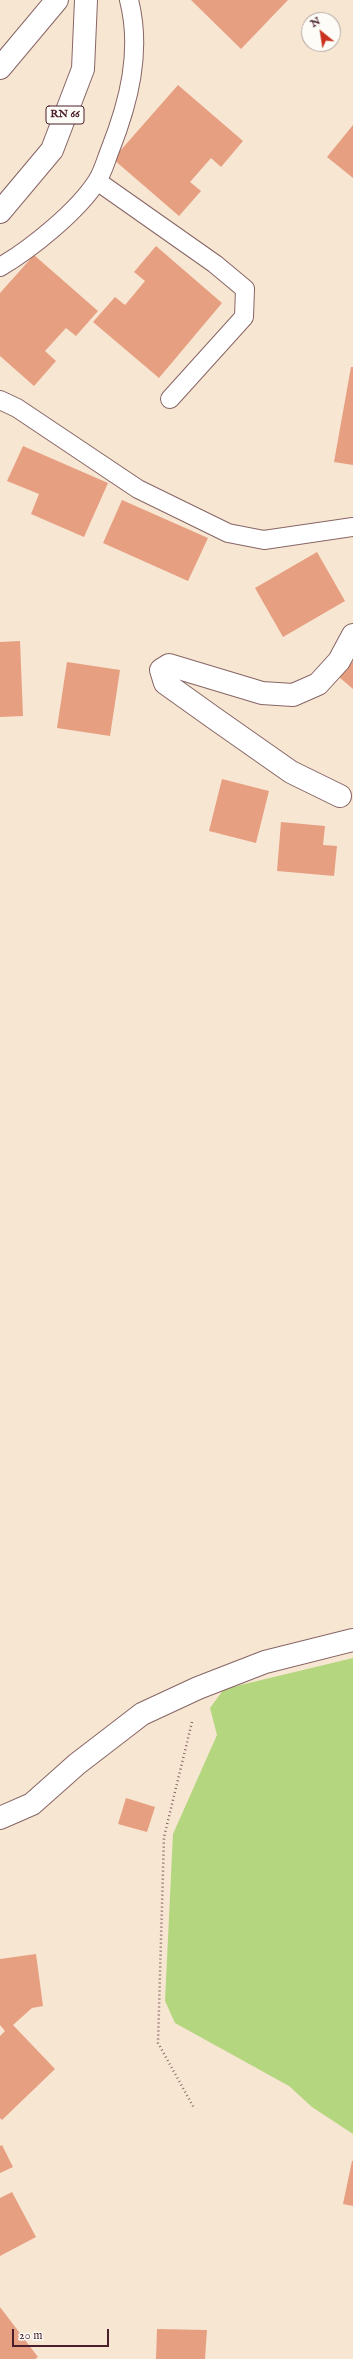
<!DOCTYPE html>
<html>
<head>
<meta charset="utf-8">
<style>
  body { margin:0 }
  #map { position:relative; width:353px; height:2359px; overflow:hidden; background:#f7e6d2; font-family:"IM FELL English",serif }
  canvas { display:block }
  .north { position:absolute; left:301px; top:12px; width:40px; height:40px; box-sizing:border-box; background:#fdfcf7; border:1px solid #b5a4a5; border-radius:50%; rotate:330deg; font-size:11px; font-weight:700; line-height:16px; text-align:center; color:#4a1f2b }
  .north::after { content:''; display:block; margin:auto; width:14px; height:18px; background:#c8321e; clip-path:polygon(50% 0,100% 100%,50% 72%,0 100%) }
  .scale { position:absolute; left:12px; top:2329px; width:97px; height:18px; box-sizing:border-box; border:2px solid #4a1f2b; border-top:0; padding-left:5px; font-size:12px; line-height:14px; white-space:nowrap; color:#4a1f2b; -webkit-text-stroke:3px #fdfcf7; paint-order:stroke }
</style>
</head>
<body>
<div id="map">
<canvas width="353" height="2359"></canvas>
<div class="north">N</div>
<div class="scale">20 m</div>
</div>
<script>
const ctx = document.querySelector('canvas').getContext('2d');
ctx.lineJoin = 'round';
function paint(path, color) {
  ctx.fillStyle = color;
  ctx.fill(path, 'evenodd');
}
function trace(path, color, width, dash) {
  ctx.strokeStyle = color;
  ctx.lineWidth = width;
  ctx.lineCap = dash ? 'butt' : 'round';
  ctx.setLineDash(dash || []);
  ctx.stroke(path);
}
function write(font, color, halo, rows, align = 'center') {
  ctx.font = font + ' "IM FELL English",serif';
  ctx.lineWidth = 4;
  ctx.setLineDash([]);
  ctx.textBaseline = 'middle';
  ctx.strokeStyle = halo;
  ctx.fillStyle = color;
  for (const [text, x, y, turn = 0] of rows) {
    ctx.save();
    ctx.translate(x, y);
    ctx.rotate((+turn || 0) * Math.PI / 180);
    ctx.textAlign = isNaN(turn) ? turn : align;
    if (halo) ctx.strokeText(text, 0, 0);
    ctx.fillText(text, 0, 0);
    ctx.restore();
  }
}
paint(new Path2D(`
  M353 1658V2134L312 2107 289 2086 175 2023 165 2001 173 1834 217 1735 210 1708 224 1689Z`), '#b3d67e');
paint(new Path2D(`
  M191 0H288L241 49Z
  M178 85 243 141 221 167 211 158 190 182 201 191 179 216 113 159Z
  M353 125V178L327 157Z
  M156 246 222 303 159 378 93 322 115 297 125 305 145 281 134 272Z
  M34 255 98 311 76 336 66 328 45 351 56 361 34 386 0 356V293Z
  M351 367H353V465L334 462Z
  M23 446 108 483 84 537 31 514 39 494 7 481Z
  M122 500 208 538 188 581 103 543Z
  M317 552 345 601 283 637 255 588Z
  M20 641 23 716 0 717V642Z
  M353 661V689L339 677Z
  M67 662 120 670 110 736 57 728Z
  M222 779 269 791 256 843 209 831Z
  M281 822 325 826 323 845 337 846 334 876 277 871Z
  M126 1798 155 1807 147 1832 118 1824Z
  M36 1954 43 2006 32 2008 13 2025 55 2069 2 2120 0 2118V2036L5 2031 0 2025V1959Z
  M2 2145 13 2167 0 2173V2146Z
  M352 2161H353V2206L343 2204Z
  M12 2192 36 2237 0 2256V2198Z
  M0 2307 38 2357 35 2359H0Z
  M157 2329 207 2330 205 2359H156Z`), '#e79f81');
const lane = new Path2D(`
  M97 181 215 264 245 289 244 317 170 399
  M0 267C31 249 78 211 97 181 103 172 106 160 110 150 129 102 142 51 129 0
  M0 400 17 408 138 489 228 533 264 540 353 527`);
const street = new Path2D(`
  M0 68 57 0
  M340 796 291 772 214 718 165 683 161 670 169 665 262 693 293 695 318 684 339 661 353 635`);
const secondary = new Path2D(`
  M0 1818 32 1804 77 1764 142 1714 198 1688 265 1662 353 1640`);
const primary = new Path2D(`
  M0 212 52 150 83 69 86 0`);
trace(lane, '#876565', 20);
trace(street, '#876565', 24);
trace(secondary, '#876565', 24);
trace(primary, '#876565', 24);
trace(new Path2D(`
  M192 1722 164 1837 158 2043 194 2108`), '#876565', 2.5, [1, 3]);
trace(lane, '#fff', 18);
trace(street, '#fff', 22);
trace(secondary, '#fff', 22);
trace(primary, '#fff', 22);
for (const [x, y, w] of [
  [65,115,38]
]) {
  const box = new Path2D();
  box.roundRect(x - w / 2, y - 9, w, 18, 3);
  ctx.fillStyle = '#fdfcf7';
  ctx.fill(box);
  trace(box, '#4a1f2b', 1);
}
write('bold 11px', '#4a1f2b', null, [
  ["RN 66",65,115]
]);
</script>
</body>
</html>
